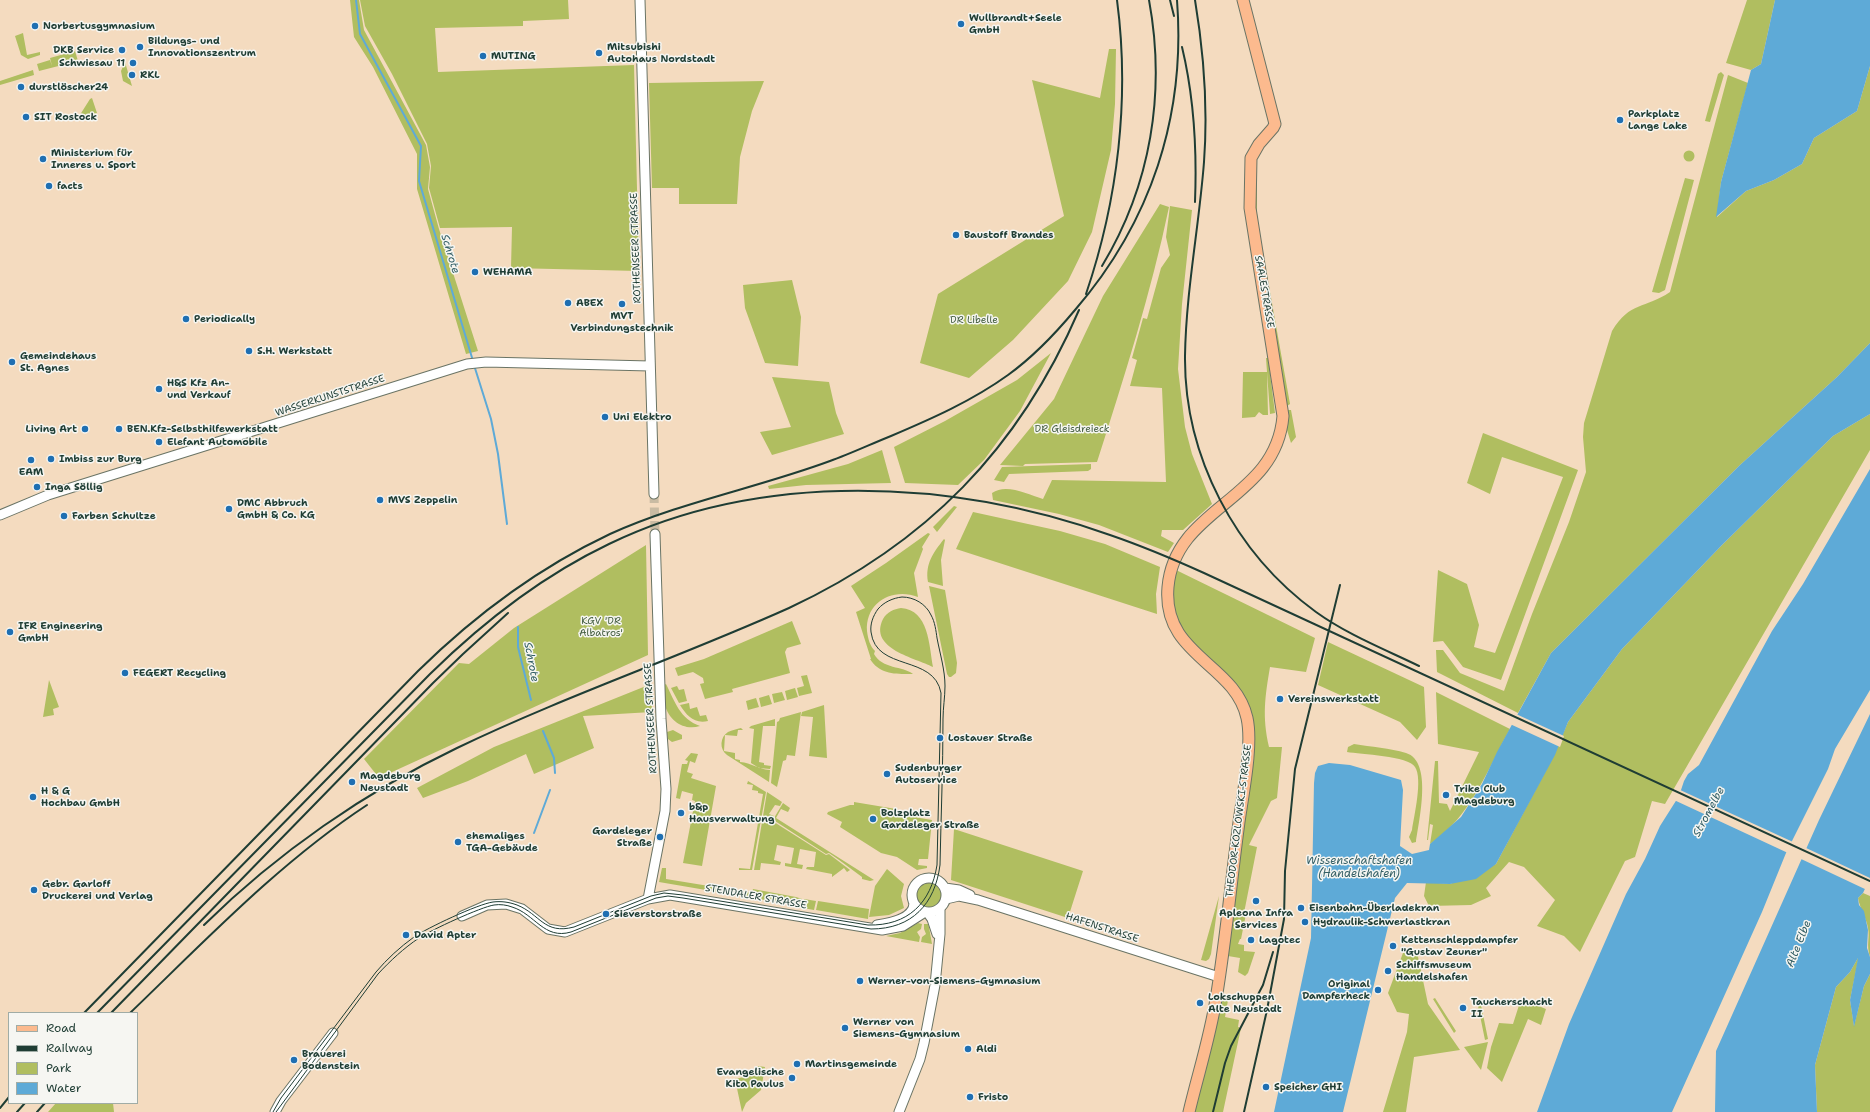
<!DOCTYPE html>
<html>
<head>
<meta charset="utf-8">
<style>
  body { margin:0 }
  #map { position:relative; width:1870px; height:1112px; overflow:hidden; background:#f4dbbf; font-family:"Shantell Sans",sans-serif }
  canvas { display:block }
  .legend { position:absolute; left:8px; top:1012px; width:130px; height:92px; box-sizing:border-box; background:#f6f6f2; border:1px solid #a0aca6; margin:0; padding:5px 7px; list-style:none; font-size:12px; color:#1f3d34 }
  .legend li { display:flex; align-items:center; gap:8px; height:20px }
  .legend b { width:20px; border:1px solid #a0aca6 }
</style>
</head>
<body>
<div id="map">
<canvas width="1870" height="1112"></canvas>
<ul class="legend">
<li><b style="height:5px;background:#fcba8e"></b>Road</li>
<li><b style="height:5px;background:#1f3d34"></b>Railway</li>
<li><b style="height:11px;background:#b0be60"></b>Park</li>
<li><b style="height:11px;background:#5eaad7"></b>Water</li>
</ul>
</div>
<script>
const ctx = document.querySelector('canvas').getContext('2d');
ctx.lineJoin = 'round';
function paint(path, color) {
  ctx.fillStyle = color;
  ctx.fill(path, 'evenodd');
}
function trace(path, color, width, dash) {
  ctx.strokeStyle = color;
  ctx.lineWidth = width;
  ctx.lineCap = dash ? 'butt' : 'round';
  ctx.setLineDash(dash || []);
  ctx.stroke(path);
}
function write(font, color, halo, rows, align = 'center') {
  ctx.font = font + ' "Shantell Sans",sans-serif';
  ctx.lineWidth = 3;
  ctx.setLineDash([]);
  ctx.textBaseline = 'middle';
  ctx.strokeStyle = halo;
  ctx.fillStyle = color;
  for (const [text, x, y, turn = 0] of rows) {
    ctx.save();
    ctx.translate(x, y);
    ctx.rotate((+turn || 0) * Math.PI / 180);
    ctx.textAlign = isNaN(turn) ? turn : align;
    if (halo) ctx.strokeText(text, 0, 0);
    ctx.fillText(text, 0, 0);
    ctx.restore();
  }
}
paint(new Path2D(`
  M350 0H359L364 30 426 145 430 167 428 189 439 229 478 351 466 354 417 189V154L373 67 354 37Z
  M360 0H568L569 19 523 21V26L435 28 438 72 634 65 639 271 511 268 512 227 440 228 429 188 431 166 427 144 392 74 365 26Z
  M1747 0H1775L1761 64 1751 70 1726 63Z
  M23 33 27 55 40 52V55L28 59 21 55 15 36Z
  M1109 49H1116L1115 104 1111 150 1092 232 1068 281 1013 340 969 378 920 363 938 294 1064 216 1032 80 1100 98Z
  M75 51 78 61 39 71 37 64 50 60 52 66 50 58Z
  M125 62 132 86 123 81 121 71Z
  M1870 66V343L1837 377 1740 465 1551 653 1518 713 1437 672 1436 650H1443L1460 673 1504 691 1532 614 1569 522 1586 472 1583 437 1584 423 1612 331C1630 301 1645 309 1670 292L1728 75 1748 83 1721 182 1717 217 1746 191 1774 180 1802 164 1814 138 1857 111Z
  M33 70 34 75 0 85V81Z
  M1721 72 1724 75 1710 122 1705 121 1718 74Z
  M764 81 752 111 740 157 737 204H679V188H652L649 83Z
  M92 98 97 113 78 118 90 99Z
  M1683.5 156a5.5 5.5 0 1 1 11 0a5.5 5.5 0 1 1-11 0Z
  M1257 165V214L1259 230 1290 404 1287 406 1271 316 1253 193Z
  M1685 178 1694 180 1665 290 1659 293 1652 292Z
  M1160 204 1169 207C1151 293 1124 378 1097 462L1025 464 1023 466 1000 465 1054 399 1103 296Z
  M1170 206 1192 210 1182 304 1178 369 1185 427 1192 454 1212 504 1183 530H1162L1161 536 1174 543 1168 552 1099 525 1059 514 993 500 992 493C1006 483 1027 494 1043 499L1052 480 1166 482 1162 388 1130 386 1137 360 1132 358 1143 318 1147 319 1161 268 1170 255 1166 237Z
  M792 280 801 317 798 366 765 363 745 308 743 285Z
  M1051 353 1020 411 984 460 958 485 905 483 894 447 945 421 1017 380Z
  M1266 358H1268L1275 413 1270 414Z
  M1243 372H1267L1268 415H1263L1259 412 1255 417 1242 418Z
  M772 377 829 382 836 413 844 434 772 455 760 432 791 427Z
  M1287 410H1291L1296 437 1291 443 1287 430Z
  M1870 414V450L1665 804 1652 801 1635 857 1625 861 1580 952 1564 936 1537 926 1555 900 1524 867 1509 862 1486 888 1491 896 1471 905 1429 906 1424 896 1426 882 1450 884 1496 864 1554 755 1568 722 1622 649 1722 545 1833 436Z
  M1483 433 1578 470 1501 680 1463 667 1443 641 1433 642 1438 570 1467 584 1479 625 1474 647 1495 653 1563 477 1502 457 1490 494 1467 483Z
  M882 450 891 483 806 485 769 489 768 486 848 464Z
  M1091 464V469L1088 471 1009 474 1004 482 994 480 1002 467Z
  M954 506 957 507 937 532 933 527Z
  M973 512 1060 531 1105 544 1160 567 1156 594 1157 614 956 549Z
  M928 533 930 534 922 547 923 549 914 573 918 597C893 587 865 602 867 631 868 639 870 646 875 651L874 654C882 669 903 666 913 674 896 674 880 675 870 659H871L856 612 865 608 851 586 886 563Z
  M944 539 945 540 941 560 943 586 928 582C925 564 933 553 944 539Z
  M646 545 648 655 379 778 364 759 459 663 469 664 514 628Z
  M1176 570 1315 638 1306 672 1270 667C1265 697 1262 716 1269 747H1282L1277 798 1271 801 1249 845 1257 847 1244 913 1246 914 1241 939H1240L1238 944 1244 945V951L1255 952 1248 973 1245 976 1238 972 1240 958 1228 956 1252 726C1236 702 1220 679 1203 656 1193 642 1182 632 1176 615 1171 600 1173 586 1176 570Z
  M929 586 945 590 957 663 956 673 951 677H949L947 674Z
  M901 608C929 610 929 645 933 667 916 658 868 649 883 619 887 612 894 609 901 608Z
  M792 621 801 644 787 648 785 652 790 673 732 689 733 692 705 699 700 684 704 683 703 678 693 672 678 676 675 668 704 659Z
  M1328 642 1424 687 1426 727 1417 740 1400 722 1318 685Z
  M807 675 812 693 799 696 797 688 804 686 801 676Z
  M49 680 59 707 53 709 54 715 43 717Z
  M651 684 652 712 583 716 594 748 534 774 526 754 468 781 423 798 417 788 494 747Z
  M666 684C675 702 680 719 700 726 684 731 669 721 665 705 663 699 664 692 664 685Z
  M677 686 679 690 684 689 687 701 679 703 671 688Z
  M795 688 798 697 787 700 785 691Z
  M782 692 785 700 774 703 772 694Z
  M1436 692 1510 729C1487 770 1471 817 1430 844L1433 825 1430 824 1428 840H1427L1435 761H1438L1439 803 1447 804 1450 811 1479 752 1438 744Z
  M769 695 772 704 761 707 759 698Z
  M756 698 759 707 748 710 746 701Z
  M689 703 690 709 697 707 700 716 706 715 708 721C694 724 687 716 680 705Z
  M824 705 827 758 809 756 813 717 801 716 802 712Z
  M801 712 795 756 787 755 786 760 783 761 777 787 771 783 777 722 779 721 780 718Z
  M775 719V726H763L759 762 764 763V765L771 766 770 769 759 768 751 763 754 729 749 728 751 726Z
  M741 728 743 730H738L737 736 725 735 724 751 735 753V759L740 760V762C752 763 757 769 770 770L769 782 727 755C719 749 720 737 728 732 732 730 737 729 741 728Z
  M673 730 682 735V739L672 742 668 739 667 732Z
  M1354 744C1371 747 1390 748 1406 753 1433 761 1419 820 1416 842L1412 843 1409 837 1412 830C1414 816 1423 779 1415 767 1409 756 1360 754 1347 752L1348 747Z
  M691 753 698 754 695 763 690 761 687 772 693 774 691 778 716 786 702 866 683 863 695 801 692 800 693 794 682 791 680 799 676 798 682 764H687L688 761 685 760Z
  M748 781 766 792 752 870H739V868L750 869 763 794 758 793V791L752 790 753 785 747 784Z
  M767 792 782 802 780 806 775 805 769 814 774 816V822L826 855 829 854 850 870 847 872 844 868 832 877V874L806 869 807 867H814L816 852 800 849 797 864 803 865 802 869 785 866V863L791 864 794 848 777 845 774 860 781 862 780 865 761 863 760 870H754Z
  M854 802 896 809V814L932 820 928 859H919L918 865 927 866V868L917 870 897 857 881 853 840 827 842 822 827 814 828 812 850 805H854Z
  M783 803 790 808 788 812 781 809 776 818 874 880 870 881 862 879V877C851 869 841 861 829 853L826 854 775 821 774 818Z
  M954 829 1083 871 1068 918 951 880Z
  M662 868H666V879L752 893 753 889 796 897 802 899 800 908 788 904 659 882Z
  M887 869 904 884 901 896 904 908 889 915 869 917 875 886Z
  M916 896a13 13 0 1 1 26 0a13 13 0 1 1-26 0Z
  M1863 893 1870 896V957C1866 944 1870 939 1868 928 1866 917 1860 909 1858 898Z
  M1219 896 1211 954 1209 959 1206 961 1201 960Z
  M804 899 816 901 814 910 803 908Z
  M818 901 869 909 868 919 816 910Z
  M918 923 922 924 921 929 917 932 920 937 919 942 886 936 900 933Z
  M924 924H928L929 927 932 944 921 942 922 937 926 934 924 929Z
  M1417 952 1428 1004 1460 1050 1414 1057 1406 1112H1383L1407 1032 1409 1014 1397 1012 1388 993 1403 953Z
  M1859 956 1850 1000 1854 1026 1864 986 1870 974V1112H1817L1815 1065 1836 987 1850 972Z
  M1222 995H1229L1225 1017 1239 1020 1238 1027 1241 1028 1223 1112H1193Z
  M1435 998 1456 1031 1454 1033 1433 999Z
  M1521 999 1546 1009 1541 1025 1528 1019 1502 1082 1487 1068 1491 1047 1499 1023 1513 1024Z
  M1480 1000 1488 1039 1485 1040 1477 1001Z
  M1488 1042 1481 1070 1464 1047Z
  M758 1066 765 1067 761 1090 746 1103 742 1112 735 1079 757 1074Z
  M56 1103H113L114 1112H48Z`), '#b0be60');
paint(new Path2D(`
  M1775 0H1870V66L1857 111 1814 138 1802 164 1774 180 1746 191 1716 217 1721 182 1751 70 1761 64Z
  M1870 343V414L1833 436 1722 545 1622 649 1568 722 1555 755 1496 864 1476 879 1450 884 1407 883 1395 898 1343 1112H1274L1311 938 1314 783 1315 773 1318 766 1329 763 1350 765 1401 780 1403 790 1400 846 1412 854 1429 850 1430 844 1461 817 1482 784 1497 752 1551 653 1740 465 1837 377Z
  M1870 469V690L1835 749 1828 769 1786 853 1762 912 1672 1112H1537L1569 1024 1626 894 1645 859 1660 826 1679 796 1684 781 1688 774 1699 765 1772 631 1803 584Z
  M1870 714V878L1863 893 1858 898 1859 905 1864 911 1868 930 1867 948 1870 957V974L1864 986 1854 1027 1850 1000 1858 958 1850 972 1836 987 1815 1065 1817 1112H1715L1716 1051 1819 820Z`), '#5eaad7');
paint(new Path2D(`
  M1516 714 1564 736 1560 747 1510 724Z
  M1678 789 1793 842 1788 853 1674 800Z
  M1804 847 1870 878 1867 890 1799 858Z`), '#f4dbbf');
trace(new Path2D(`
  M356 0 360 34 421 146 419 181 473 361
  M474 365 491 419 498 454 507 524
  M518 627V647L531 700
  M543 731 554 758 555 773
  M534 833 550 790`), '#5eaad7', 2);
trace(new Path2D(`
  M654 494 655 534`), '#c9bba3', 9, [9, 4.5]);
const minor = new Path2D(`
  M640 0 654 494
  M0 515 48 495 467 364 486 362 650 366
  M912 895a17 17 0 1 1 34 0a17 17 0 1 1-34 0Z
  M945 888 959 890 970 895
  M648 899 665 811 666 789 661 719 655 534
  M946 899 959 896 978 900 1219 977
  M927 912 932 919 937 934
  M462 916 487 905 506 904 522 909 548 929 565 932 648 899 670 895 882 930 903 926 925 912
  M877 925C890 923 914 919 914 903
  M275 1112 281 1101 333 1033
  M899 1112 920 1059 924 1043 935 985 940 934V908`);
const major = new Path2D(`
  M1189 1112C1198 1074 1210 1037 1216 999 1226 940 1231 881 1239 822 1243 793 1253 745 1247 718 1235 663 1162 656 1168 587 1175 506 1276 501 1283 416L1250 208 1251 158 1259 144 1273 128 1275 124 1243 0`);
trace(minor, '#6a7465', 11);
trace(major, '#6a7465', 13);
trace(minor, '#fff', 9);
trace(major, '#fcba8e', 11);
trace(new Path2D(`
  M273 1112 281 1098 376 972C387 959 400 947 414 937 427 928 478 904 493 902 501 901 509 902 517 905 540 914 544 935 574 927L651 896 664 893 683 895 868 925C908 926 931 903 937 865L941 693C934 654 876 672 871 632 870 624 873 616 878 609 884 602 893 598 902 597 914 597 926 604 931 615 935 622 936 631 937 638 940 654 945 670 945 686 945 697 943 708 943 719 943 768 941 816 940 865 935 904 912 929 871 929L683 898 668 896 656 898 571 932C544 940 535 914 512 907 507 905 500 904 494 905 481 907 431 930 419 938 404 948 390 961 378 974L276 1112`), '#1f3d34', 1);
trace(new Path2D(`
  M1170 0 1174 16
  M1195 0C1204 54 1208 108 1204 162 1199 227 1186 291 1185 356 1184 456 1235 553 1316 612 1348 635 1384 649 1419 666
  M1182 47C1194 97 1197 151 1195 202
  M1102 266C1151 185 1166 92 1149 0
  M1086 294C1118 200 1130 98 1117 0
  M204 925C277 853 365 792 457 748 565 696 680 657 789 608 926 544 1019 449 1079 310
  M84 1013 418 671C475 615 538 568 610 534 681 502 757 488 830 461 850 454 871 444 891 436 931 419 972 401 1008 375 1033 357 1055 334 1075 310 1151 222 1186 116 1177 0
  M97 1013 430 674C483 622 542 576 609 544 762 470 953 479 1110 535 1142 546 1173 559 1204 573L1870 881
  M111 1013 433 683 463 654 508 613
  M130 1013C206 940 279 863 367 805
  M0 1108 9 1097
  M17 1112 25 1103
  M37 1112 45 1103
  M1213 1112 1225 1063 1231 1046 1263 985 1273 952
  M1244 1112 1267 1010 1284 919 1285 871 1295 769 1340 585`), '#1f3d34', 2);
for (const [x, y, r, color] of [
  [961,24,4,"#1f6fb2"],
  [35,26,4,"#1f6fb2"],
  [140,47,4,"#1f6fb2"],
  [122,50,4,"#1f6fb2"],
  [599,53,4,"#1f6fb2"],
  [483,56,4,"#1f6fb2"],
  [133,63,4,"#1f6fb2"],
  [132,75,4,"#1f6fb2"],
  [21,87,4,"#1f6fb2"],
  [26,117,4,"#1f6fb2"],
  [1620,120,4,"#1f6fb2"],
  [43,159,4,"#1f6fb2"],
  [49,186,4,"#1f6fb2"],
  [956,235,4,"#1f6fb2"],
  [475,272,4,"#1f6fb2"],
  [568,303,4,"#1f6fb2"],
  [622,304,4,"#1f6fb2"],
  [186,319,4,"#1f6fb2"],
  [249,351,4,"#1f6fb2"],
  [12,362,4,"#1f6fb2"],
  [159,389,4,"#1f6fb2"],
  [605,417,4,"#1f6fb2"],
  [85,429,4,"#1f6fb2"],
  [119,429,4,"#1f6fb2"],
  [159,442,4,"#1f6fb2"],
  [51,459,4,"#1f6fb2"],
  [31,460,4,"#1f6fb2"],
  [37,487,4,"#1f6fb2"],
  [380,500,4,"#1f6fb2"],
  [229,509,4,"#1f6fb2"],
  [64,516,4,"#1f6fb2"],
  [10,632,4,"#1f6fb2"],
  [125,673,4,"#1f6fb2"],
  [1280,699,4,"#1f6fb2"],
  [940,738,4,"#1f6fb2"],
  [887,774,4,"#1f6fb2"],
  [352,782,4,"#1f6fb2"],
  [1446,795,4,"#1f6fb2"],
  [33,797,4,"#1f6fb2"],
  [681,813,4,"#1f6fb2"],
  [873,819,4,"#1f6fb2"],
  [660,837,4,"#1f6fb2"],
  [458,842,4,"#1f6fb2"],
  [34,890,4,"#1f6fb2"],
  [1256,901,4,"#1f6fb2"],
  [1301,908,4,"#1f6fb2"],
  [606,914,4,"#1f6fb2"],
  [1305,922,4,"#1f6fb2"],
  [406,935,4,"#1f6fb2"],
  [1251,940,4,"#1f6fb2"],
  [1393,946,4,"#1f6fb2"],
  [1388,971,4,"#1f6fb2"],
  [860,981,4,"#1f6fb2"],
  [1378,990,4,"#1f6fb2"],
  [1200,1003,4,"#1f6fb2"],
  [1463,1008,4,"#1f6fb2"],
  [845,1028,4,"#1f6fb2"],
  [968,1049,4,"#1f6fb2"],
  [294,1060,4,"#1f6fb2"],
  [797,1064,4,"#1f6fb2"],
  [792,1078,4,"#1f6fb2"],
  [1266,1087,4,"#1f6fb2"],
  [970,1097,4,"#1f6fb2"]
]) {
  const dot = new Path2D();
  dot.arc(x, y, r, 0, 2 * Math.PI);
  ctx.fillStyle = color;
  ctx.fill(dot);
  trace(dot, '#f6f6f2', 1.5);
}
write('bold 10px', '#1f3d34', '#f6f6f2', [
  ["Wullbrandt+Seele",969,18],
  ["GmbH",969,30],
  ["Norbertusgymnasium",43,26],
  ["Bildungs- und",148,41],
  ["Innovationszentrum",148,53],
  ["Mitsubishi",607,47],
  ["Autohaus Nordstadt",607,59],
  ["DKB Service",114,50,"right"],
  ["MUTING",491,56],
  ["Schwiesau 11",125,63,"right"],
  ["RKL",140,75],
  ["durstlöscher24",29,87],
  ["Parkplatz",1628,114],
  ["Lange Lake",1628,126],
  ["SIT Rostock",34,117],
  ["Ministerium für",51,153],
  ["Inneres u. Sport",51,165],
  ["facts",57,186],
  ["Baustoff Brandes",964,235],
  ["WEHAMA",483,272],
  ["ABEX",576,303],
  ["MVT",622,316,"center"],
  ["Verbindungstechnik",622,328,"center"],
  ["Periodically",194,319],
  ["S.H. Werkstatt",257,351],
  ["Gemeindehaus",20,356],
  ["St. Agnes",20,368],
  ["H&S Kfz An-",167,383],
  ["und Verkauf",167,395],
  ["Uni Elektro",613,417],
  ["Living Art",77,429,"right"],
  ["BEN.Kfz-Selbsthilfewerkstatt",127,429],
  ["Elefant Automobile",167,442],
  ["Imbiss zur Burg",59,459],
  ["EAM",31,472,"center"],
  ["Inga Söllig",45,487],
  ["MVS Zeppelin",388,500],
  ["DMC Abbruch",237,503],
  ["GmbH & Co. KG",237,515],
  ["Farben Schultze",72,516],
  ["IFR Engineering",18,626],
  ["GmbH",18,638],
  ["FEGERT Recycling",133,673],
  ["Vereinswerkstatt",1288,699],
  ["Lostauer Straße",948,738],
  ["Sudenburger",895,768],
  ["Autoservice",895,780],
  ["Magdeburg",360,776],
  ["Neustadt",360,788],
  ["Trike Club",1454,789],
  ["Magdeburg",1454,801],
  ["H & G",41,791],
  ["Hochbau GmbH",41,803],
  ["b&p",689,807],
  ["Hausverwaltung",689,819],
  ["Bolzplatz",881,813],
  ["Gardeleger Straße",881,825],
  ["Gardeleger",652,831,"right"],
  ["Straße",652,843,"right"],
  ["ehemaliges",466,836],
  ["TGA-Gebäude",466,848],
  ["Gebr. Garloff",42,884],
  ["Druckerei und Verlag",42,896],
  ["Eisenbahn-Überladekran",1309,908],
  ["Apleona Infra",1256,913,"center"],
  ["Services",1256,925,"center"],
  ["Sieverstorstraße",614,914],
  ["Hydraulik-Schwerlastkran",1313,922],
  ["David Apter",414,935],
  ["Lagotec",1259,940],
  ["Kettenschleppdampfer",1401,940],
  ["\"Gustav Zeuner\"",1401,952],
  ["Schiffsmuseum",1396,965],
  ["Handelshafen",1396,977],
  ["Werner-von-Siemens-Gymnasium",868,981],
  ["Original",1370,984,"right"],
  ["Dampferheck",1370,996,"right"],
  ["Lokschuppen",1208,997],
  ["Alte Neustadt",1208,1009],
  ["Taucherschacht",1471,1002],
  ["II",1471,1014],
  ["Werner von",853,1022],
  ["Siemens-Gymnasium",853,1034],
  ["Aldi",976,1049],
  ["Brauerei",302,1054],
  ["Bodenstein",302,1066],
  ["Martinsgemeinde",805,1064],
  ["Evangelische",784,1072,"right"],
  ["Kita Paulus",784,1084,"right"],
  ["Speicher GHI",1274,1087],
  ["Fristo",978,1097]
], 'left');
write('10px', '#1f3d34', '#f6f6f2', [
  ["ROTHENSEER STRASSE",636,248,-92],
  ["SAALESTRASSE",1264,292,80],
  ["WASSERKUNSTSTRASSE",330,396,-18],
  ["ROTHENSEER STRASSE",651,718,-93],
  ["THEODOR-KOZLOWSKI-STRASSE",1239,821,-83],
  ["STENDALER STRASSE",756,897,10],
  ["HAFENSTRASSE",1102,928,18]
]);
write('10px', '#435d3f', '#f6f6f2', [
  ["DR Libelle",974,320],
  ["DR Gleisdreieck",1072,429],
  ["KGV 'DR",601,621],
  ["Albatros'",601,633]
]);
write('italic 11px', '#325e65', '#f6f6f2', [
  ["Schrote",450,254,73],
  ["Schrote",531,662,79],
  ["Stromelbe",1709,812,-62],
  ["Wissenschaftshafen",1359,861],
  ["(Handelshafen)",1359,874],
  ["Alte Elbe",1799,944,-68]
]);
</script>
</body>
</html>
